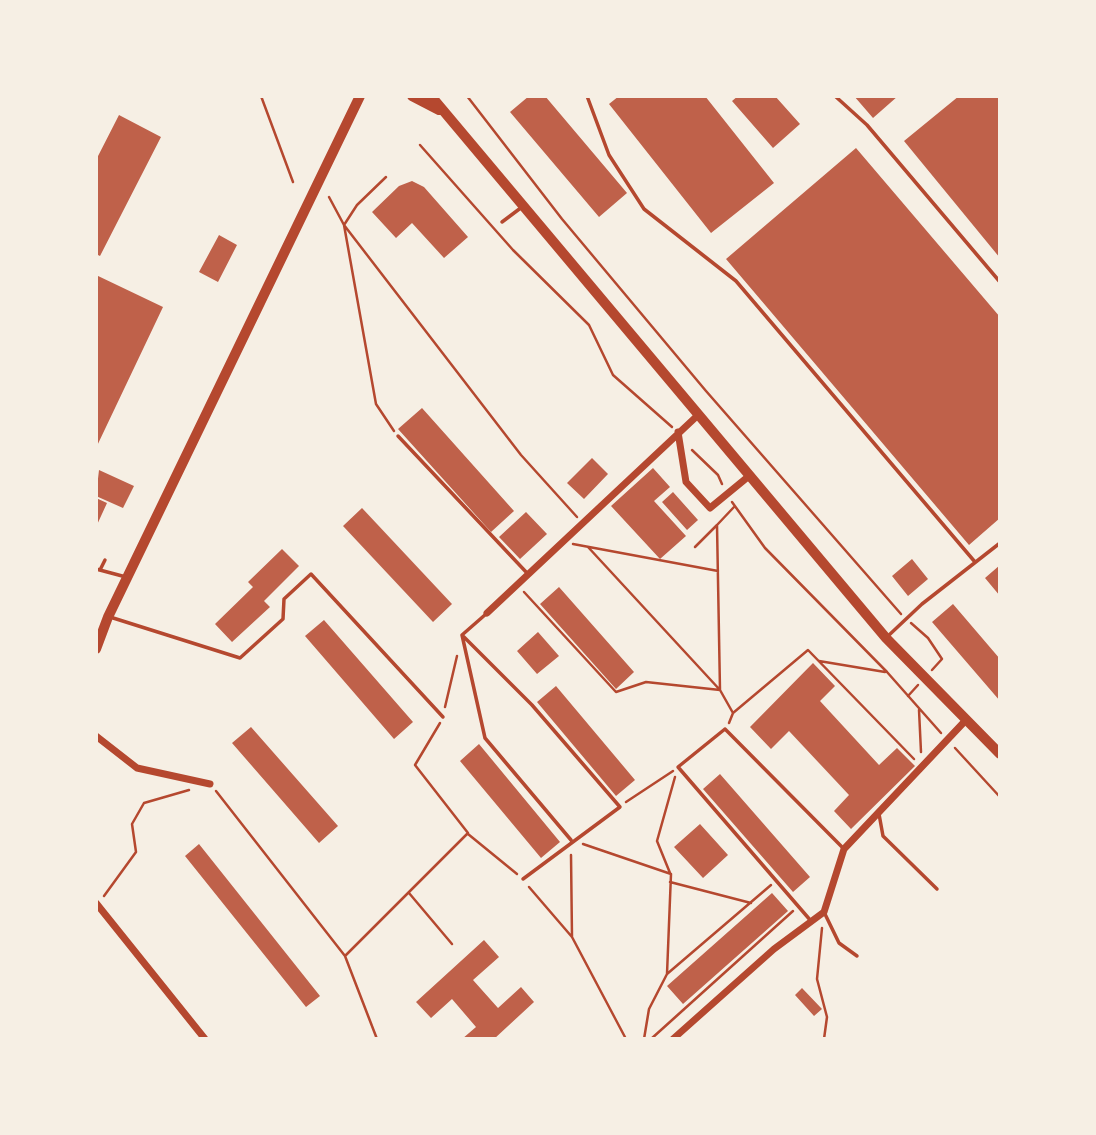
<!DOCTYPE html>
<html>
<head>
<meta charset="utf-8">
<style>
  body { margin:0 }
  #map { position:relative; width:1096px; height:1135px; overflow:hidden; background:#f6efe4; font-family:Overpass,sans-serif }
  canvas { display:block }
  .frame { position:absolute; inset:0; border:98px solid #f6efe4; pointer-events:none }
</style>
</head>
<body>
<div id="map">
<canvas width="1096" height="1135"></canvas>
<div class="frame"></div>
</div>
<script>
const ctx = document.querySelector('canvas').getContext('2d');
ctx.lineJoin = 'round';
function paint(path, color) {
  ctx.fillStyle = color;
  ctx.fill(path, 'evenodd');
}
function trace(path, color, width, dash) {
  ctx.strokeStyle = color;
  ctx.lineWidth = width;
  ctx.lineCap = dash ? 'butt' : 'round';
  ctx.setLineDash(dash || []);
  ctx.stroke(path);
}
paint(new Path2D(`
  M529 96H545L627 193 599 217 510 112Z
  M619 96H705L774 183 711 233 609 104Z
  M738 96H775L800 124 773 148 732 101Z
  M854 96H898L873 118Z
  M959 96H1000V258L904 141Z
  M119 115 161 137 100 256 96 254V160Z
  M856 148 1000 317V518L969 545 726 259Z
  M412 181 424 187 468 237 444 258 412 223 396 238 372 212 399 186Z
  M219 235 237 245 218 282 199 272Z
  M96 275 163 307 96 448Z
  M422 408 514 511 491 532 398 429Z
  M592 458 608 474 584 499 567 483Z
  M653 468 670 487 654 501 686 536 660 559 611 506Z
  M99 470 134 486 123 508 96 496Z
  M673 492 698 520 687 530 662 502Z
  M96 498 107 503 96 527Z
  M362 508 452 604 433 622 343 526Z
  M526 512 547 534 520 559 499 537Z
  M282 549 299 566 264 601 270 607 232 642 215 624 253 587 248 582Z
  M912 559 928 579 908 596 892 576Z
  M1000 565V596L985 578Z
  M559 587 634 672 616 689 540 604Z
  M953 604 1000 659V701L932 622Z
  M324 620 413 722 394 739 305 636Z
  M538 632 559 656 537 674 517 651Z
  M813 663 835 686 820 701 879 765 897 748 915 766 851 829 834 811 849 795 789 731 771 749 750 727Z
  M556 686 635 780 616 796 537 702Z
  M251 727 338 826 319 843 232 743Z
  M479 744 560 842 541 858 460 761Z
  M720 774 810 877 793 892 703 789Z
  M700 824 728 855 703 878 674 847Z
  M199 844 320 996 306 1007 185 856Z
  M772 893 788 911 683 1004 667 986Z
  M484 940 499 957 473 980 498 1008 521 987 534 1002 494 1039H462L476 1027 452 999 431 1018 416 1002Z
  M802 988 822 1009 814 1016 795 995Z`), '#bf614a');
trace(new Path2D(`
  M261 96 293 182
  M467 96 562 219 706 391 901 614
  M420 145 513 250 589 325 613 375 672 427
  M386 177 357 205 344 225 521 455 577 517
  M329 197 344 225 376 404 394 431
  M692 450 718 475 722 484
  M732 502 765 548 887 672 941 733
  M573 544 718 571
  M588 547 720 690
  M695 547 717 525
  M524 592 616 692 646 682 720 690
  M911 623 928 638 942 659 932 670
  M819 661 885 672
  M908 696 918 685
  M445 707 457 656
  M919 710 921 752
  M733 713 808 650 914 759
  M729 723 733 713 720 690 717 525 734 507
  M955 748 1000 797
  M216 791 345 956 377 1039
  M626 802 673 771
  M468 834 517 874
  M583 844 671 874 667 974 649 1009 644 1039
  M571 855 572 937 626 1039
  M670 873 657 841 675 777
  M670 882 751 903
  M529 887 572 937
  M409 893 452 944
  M104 896 136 852 132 824 144 803 189 790
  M822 928 817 979 827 1017 824 1039
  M345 956 468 833 415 765 440 723
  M667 974 771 885
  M651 1039 793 911`), '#b5482f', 2.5);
trace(new Path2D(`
  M587 96 609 155 644 209 736 281 975 562
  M835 96 867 125 1000 282
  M502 222 522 207
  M398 436 527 573
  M96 569 126 577
  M100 570 105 560
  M486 614 462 635 485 738 571 840
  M110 617 240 658 283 619 284 599 311 574 443 717
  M462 635 532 705 620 807 523 879
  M888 636 922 604 1000 543
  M725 729 678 767 811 921
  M725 729 843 848
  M879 814 883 836 937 889
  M824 912 839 943 857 956`), '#b5482f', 3.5);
trace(new Path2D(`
  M678 432 686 482 710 508 749 476
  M487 613 697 416
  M96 736 137 768 210 784
  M96 903 205 1039
  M673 1039 774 949 824 912 844 849 966 720`), '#b5482f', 7);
trace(new Path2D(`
  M412 96 439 110
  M431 96 886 638 1000 754`), '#b5482f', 10);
trace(new Path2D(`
  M96 649 108 617 360 96`), '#b5482f', 10);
</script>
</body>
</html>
